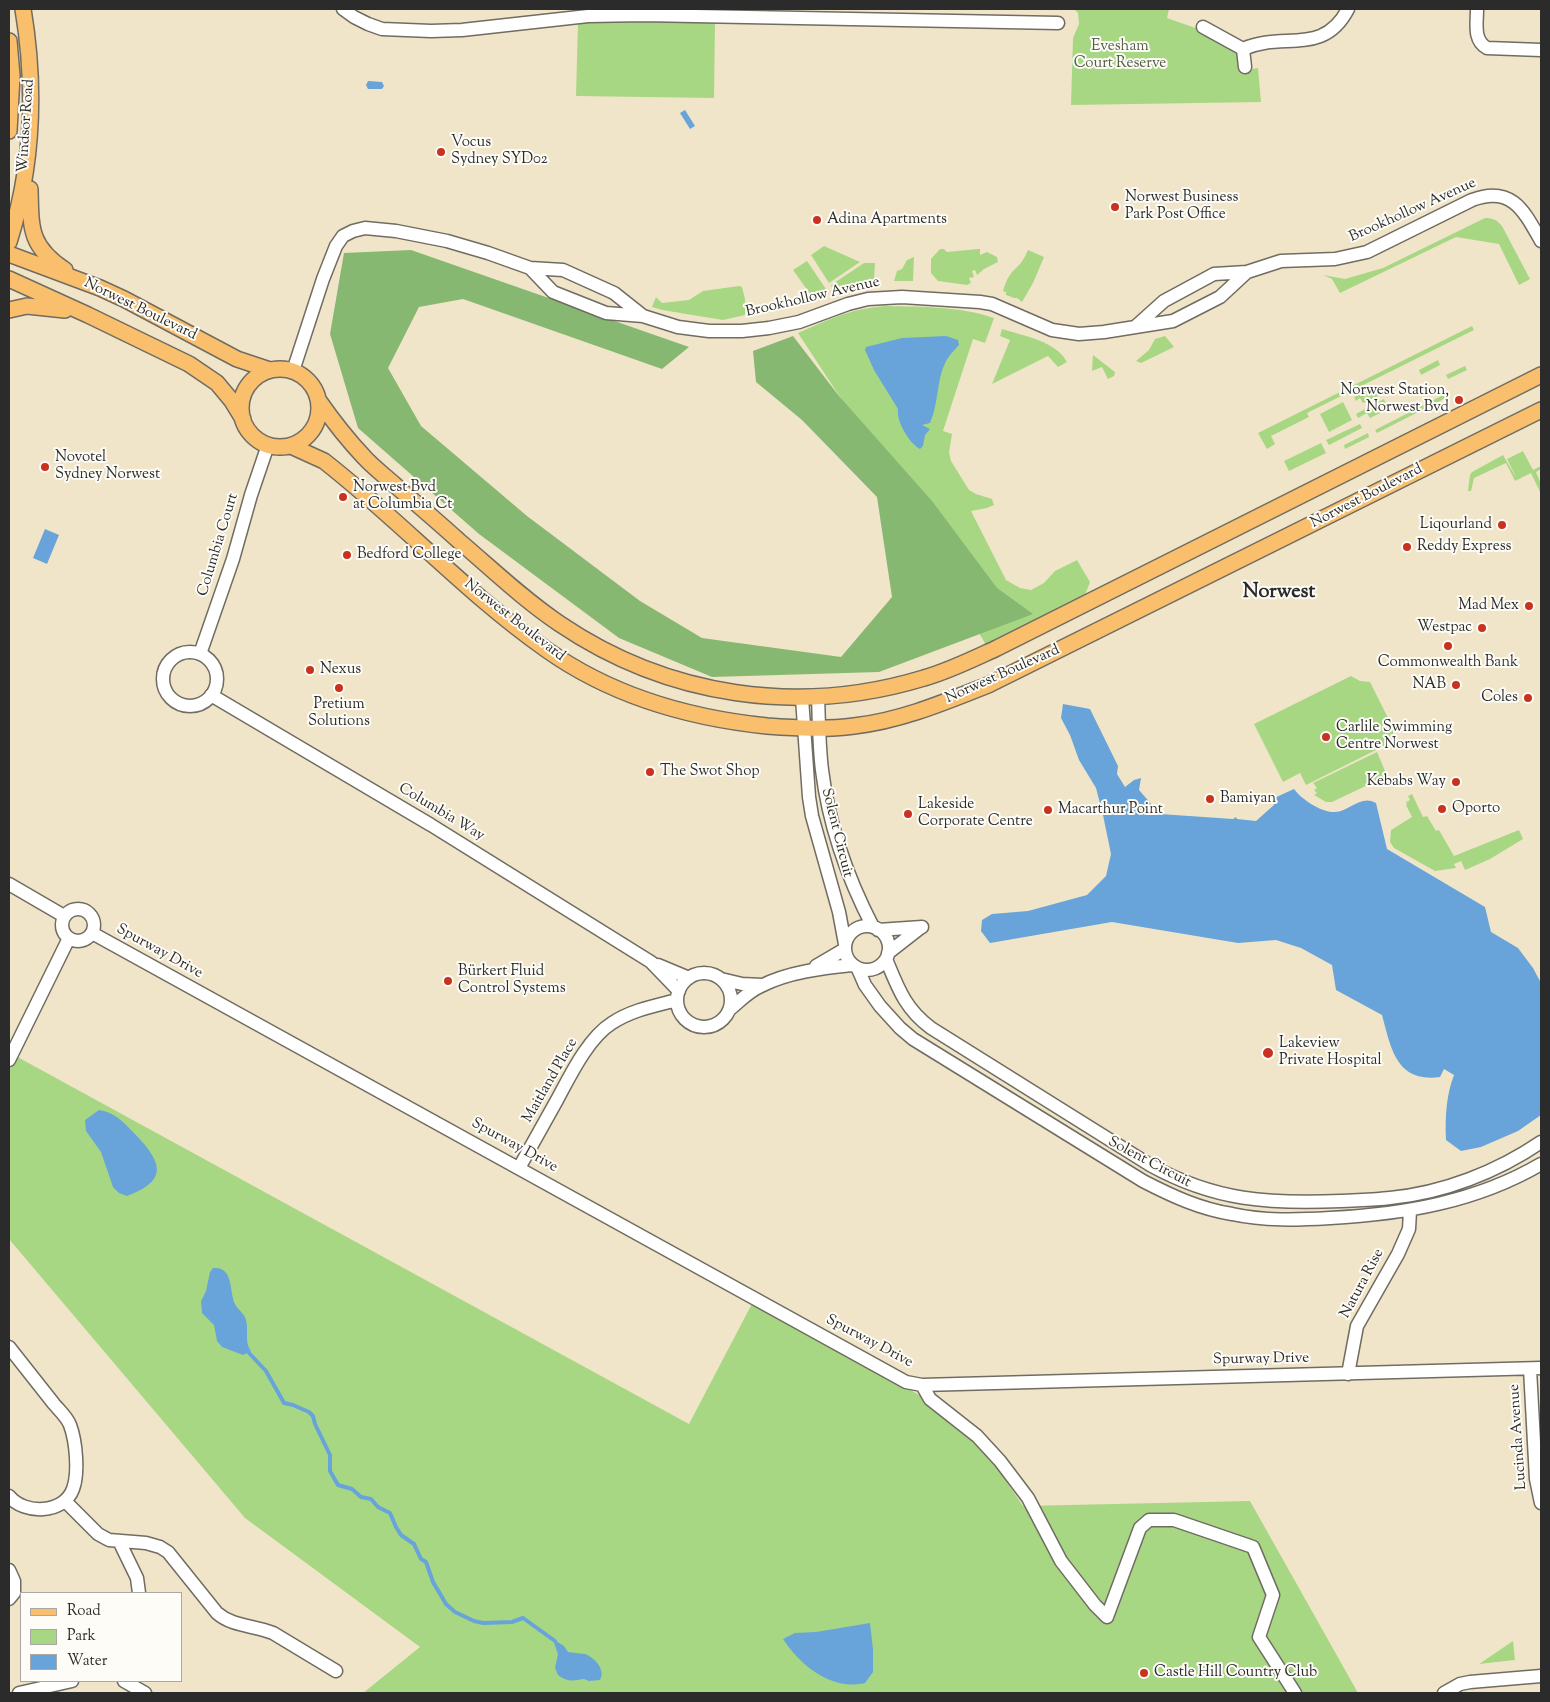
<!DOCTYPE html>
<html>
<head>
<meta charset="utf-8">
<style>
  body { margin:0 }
  #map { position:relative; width:1550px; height:1702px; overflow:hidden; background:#f1e5c9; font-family:"Sorts Mill Goudy",serif }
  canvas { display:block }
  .frame { position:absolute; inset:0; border:10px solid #2b2b2b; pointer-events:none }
  .legend { position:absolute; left:20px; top:1592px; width:162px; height:90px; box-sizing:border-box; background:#fdfcf7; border:1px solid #a9a8a5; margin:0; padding:6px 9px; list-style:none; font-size:15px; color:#2b2b2b }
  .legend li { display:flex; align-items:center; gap:10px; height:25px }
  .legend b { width:25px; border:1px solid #a9a8a5 }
</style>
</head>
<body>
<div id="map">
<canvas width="1550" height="1702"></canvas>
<div class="frame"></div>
<ul class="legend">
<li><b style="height:6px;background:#f9bf6d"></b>Road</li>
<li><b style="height:14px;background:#a8d784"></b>Park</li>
<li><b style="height:14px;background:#68a4d9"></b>Water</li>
</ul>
</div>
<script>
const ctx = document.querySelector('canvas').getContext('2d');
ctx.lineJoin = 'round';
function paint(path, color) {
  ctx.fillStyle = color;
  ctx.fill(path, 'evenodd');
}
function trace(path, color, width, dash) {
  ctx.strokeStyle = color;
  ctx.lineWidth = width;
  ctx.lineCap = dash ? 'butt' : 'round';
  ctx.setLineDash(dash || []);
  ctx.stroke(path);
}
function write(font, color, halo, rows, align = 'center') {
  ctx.font = font + ' "Sorts Mill Goudy",serif';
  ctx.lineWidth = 4;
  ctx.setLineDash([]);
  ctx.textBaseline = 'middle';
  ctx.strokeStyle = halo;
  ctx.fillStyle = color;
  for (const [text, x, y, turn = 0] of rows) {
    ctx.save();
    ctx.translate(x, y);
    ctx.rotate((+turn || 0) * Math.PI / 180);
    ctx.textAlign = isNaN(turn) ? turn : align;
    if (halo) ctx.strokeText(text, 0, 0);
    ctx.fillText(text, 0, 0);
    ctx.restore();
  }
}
paint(new Path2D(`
  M1074 9H1169L1167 18 1201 30 1238 52 1240 71 1258 68 1261 102 1071 105 1073 38 1079 24 1078 13Z
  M589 21 715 23 714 98 576 96 578 22Z
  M1485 218C1493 218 1497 220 1502 226L1530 279 1519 285 1499 244 1456 237 1340 293 1332 279 1323 275 1345 279 1383 268Z
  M824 246 860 262 829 283 811 255Z
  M940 249H944L947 252 978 249H980V255L987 252 997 257 998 262 984 269 977 275 975 270 972 271 974 277 969 278 971 283 967 285 938 281 931 273V259Z
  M1028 250 1044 257 1033 283 1022 302 1017 298H1014L1006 295V292L1003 291C1008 276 1009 275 1020 264 1023 261 1026 254 1028 250Z
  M914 257 913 281H894L897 271 902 269 907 260Z
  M807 261 828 292 813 298 793 270Z
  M864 263H875L874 281 862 282 833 290 831 285Z
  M739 286 742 287 745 299V315L723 320 662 310 652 307 656 297 662 303 689 300 703 291Z
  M885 306C922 307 959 306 994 318L985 343 973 339 943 431 952 434 949 452 951 461 969 490 976 494 992 499 994 505 987 508 971 511 1006 580 1020 588 1031 590 1044 583 1055 571 1077 560 1090 582 1085 595 986 645 859 426 798 333C830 319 849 309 885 306Z
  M1472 326 1474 330 1307 413 1309 417 1271 436 1275 444 1267 449 1258 433Z
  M1002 329C1024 336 1056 341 1067 362L1058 367 1048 356 992 384 1010 340 1000 336Z
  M1165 336 1174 347 1141 363 1136 361 1149 350 1155 339Z
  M1093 355 1115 372 1114 376 1108 379 1102 367 1092 371Z
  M1438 360 1440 365 1421 375 1419 370Z
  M1465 366 1467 370 1448 379 1446 375Z
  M1368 390 1369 394 1363 398 1379 390 1382 394 1363 403 1360 398 1356 401 1354 397Z
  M1449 392 1450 396 1377 433 1375 430Z
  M1384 399 1386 404 1381 406 1384 411 1370 418 1367 413 1358 418 1356 414 1369 407 1371 408 1370 406Z
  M1343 402 1352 420 1329 432 1320 414Z
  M1360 424 1362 428 1329 445 1326 440Z
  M1368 433 1369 437 1345 449 1344 445Z
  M1321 443 1326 453 1289 471 1284 461Z
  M1523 451 1533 470 1521 476 1541 466V469L1536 472 1541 484V494L1531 473 1515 481 1506 463 1474 478 1471 491H1468L1470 475 1472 472 1503 455 1517 479 1507 459Z
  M1351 676 1360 681 1370 682 1394 730 1390 743 1306 785 1300 773 1283 782 1254 724Z
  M1377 752 1388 778 1379 783 1374 782 1332 802H1326L1314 795 1317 793 1314 790 1317 788 1313 783Z
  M1412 794 1423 817 1427 816 1436 831 1439 830 1454 856 1519 830 1523 839 1490 859 1465 870 1461 861 1454 864 1456 868 1435 871 1394 848 1390 842 1391 830 1412 817 1406 805 1407 804 1406 802 1410 800 1408 796Z
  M12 1054 689 1424 755 1298 931 1402 978 1440 1023 1506 1250 1501 1358 1693H363L420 1647 245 1518 9 1239V1060Z
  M1513 1641 1515 1660 1479 1664Z`), '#a8d784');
paint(new Path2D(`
  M411 250 689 347 662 369 463 299 419 307 388 368 421 426 527 516 640 601 702 638 841 657 892 597 877 497 802 420 756 382 753 351 793 336 839 396 932 501 997 588 1033 614 879 672 712 677 619 638 479 534 358 428 330 334 344 253Z`), '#86b872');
paint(new Path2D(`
  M368 81 382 82 384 86 382 89H368L366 85Z
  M685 110 695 126 690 129 680 113Z
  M946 336 958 340 959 345C954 350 949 356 946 361 936 381 939 403 930 423L922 425 930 429 925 435 923 446 920 449C909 443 896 421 898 409L874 370 865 350 866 347 902 338Z
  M45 529 59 535 47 564 33 558Z
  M1063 704 1090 709 1118 766 1117 774 1125 787 1134 780 1141 778 1139 790 1160 814 1233 819 1236 817 1237 819 1256 821 1274 805 1272 799 1294 789C1301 799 1322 813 1335 812 1350 811 1361 794 1376 803L1387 849 1485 907 1491 932 1518 948 1533 968 1541 983V1115L1518 1131 1481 1147 1461 1151 1446 1140C1445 1119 1446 1095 1454 1075L1444 1069 1440 1077C1396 1083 1391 1048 1382 1015L1336 990 1332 965 1301 948 1276 940 1238 943 1112 922 990 943 981 931 982 920 992 914 1028 911 1087 895 1106 876 1111 854 1103 815 1096 788 1079 760 1070 735 1061 718Z
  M99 1110C116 1113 122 1121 134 1133 146 1146 170 1169 148 1185 142 1190 134 1193 127 1196L119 1193 113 1187 101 1152 86 1131 85 1120Z
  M213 1268C234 1266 229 1291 235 1304 238 1310 245 1314 246 1320 249 1331 244 1342 251 1351L243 1355 222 1347 217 1341 214 1325 202 1313 201 1301 206 1291 210 1272Z
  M870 1623 873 1649V1672L865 1683C831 1691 800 1665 783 1639L795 1633 816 1632Z
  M556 1641 564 1646 568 1652C573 1653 579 1653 585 1654 595 1658 606 1670 600 1680L589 1681 584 1679C573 1681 567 1682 558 1675L555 1668 558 1654 554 1643Z`), '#68a4d9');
trace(new Path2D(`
  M249 1353 266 1371 284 1403 293 1405 309 1412 313 1416 315 1424 330 1455V1471L338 1485 352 1489 361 1497 371 1499 378 1507 390 1513 396 1527 401 1535 414 1544 421 1559 426 1562 433 1582 446 1604 455 1612 474 1621 483 1623 512 1622 523 1618 555 1641`), '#68a4d9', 4);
const minor = new Path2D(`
  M343 9 354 17 368 24 382 29 431 31 462 30 588 16 643 15 1058 23
  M1477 9C1477 24 1473 40 1487 48L1541 50
  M1203 27 1243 49 1245 67
  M1243 49C1283 31 1323 57 1348 9
  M530 268 553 292 606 313 643 316 678 327 709 331H742L769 328 799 322 848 304 868 299 902 297 980 302 992 304 1052 330 1079 334 1104 332 1173 321 1220 297 1247 272
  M1135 327 1164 301 1214 274 1247 272 1281 261 1335 259 1367 252 1472 200C1512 185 1524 211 1541 241
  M293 371 323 279 336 246 343 236 353 231 365 228 396 231 447 241 488 253 530 268 563 270 614 293 643 316
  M163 679a27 27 0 1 1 54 0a27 27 0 1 1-54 0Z
  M200 654 233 559 251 495 268 445
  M211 695 431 825 651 962 679 991
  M818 697C819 722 819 746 822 770 829 827 847 877 873 927
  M802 698 809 797 812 816 839 912 845 944
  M9 884 64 916
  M62 925a16 16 0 1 1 32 0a16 16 0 1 1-32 0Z
  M845 948a22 22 0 1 1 44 0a22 22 0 1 1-44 0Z
  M878 930 922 927
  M92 933 906 1382 922 1385 1541 1368
  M888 953 920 928
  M886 959C898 988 905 1009 931 1028L1150 1165C1215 1201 1269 1204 1341 1201 1357 1200 1374 1200 1390 1198 1443 1193 1497 1172 1541 1142
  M658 965 689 978
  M816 966 845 949
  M858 969 865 985 880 1006 900 1028 913 1039 1143 1181C1172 1196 1200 1209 1232 1214 1264 1221 1297 1220 1330 1218 1404 1214 1476 1202 1541 1164
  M677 1000a27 27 0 1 1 54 0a27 27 0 1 1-54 0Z
  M721 979 742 984 762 985
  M730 1009C740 1001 749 991 761 986 788 972 823 968 852 965
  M9 1060 69 938
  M519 1168C532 1145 544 1123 557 1100 570 1076 588 1038 612 1023 632 1010 654 1006 677 1000
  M9 1347C24 1366 39 1385 54 1404 59 1410 67 1417 70 1425 76 1441 79 1473 73 1489 64 1514 24 1515 9 1496
  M1530 1369 1536 1479 1541 1503
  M1348 1374 1357 1326 1398 1254 1409 1229 1410 1211
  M922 1385 930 1399 977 1436 1000 1461 1028 1498 1061 1561 1095 1605 1107 1617 1140 1528 1149 1520H1174L1253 1547 1273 1595 1259 1637 1295 1693
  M65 1501 98 1534 109 1540 146 1543 160 1547 168 1552 217 1613C233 1627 254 1625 273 1633L336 1671
  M119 1541 137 1578 139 1593
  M9 1570 14 1581V1593L9 1599
  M124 1681 145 1693
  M19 1693 72 1681
  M1444 1693 1460 1684 1470 1682 1541 1676`);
const major = new Path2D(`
  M9 41 12 76 9 131
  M30 189C31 228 29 246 65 270
  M9 242C33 166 36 87 23 9
  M9 254 100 288 124 299 237 359 270 370
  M9 279 88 315 189 364 217 383 232 401 243 419
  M9 310 27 306 65 310
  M241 408a39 39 0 1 1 78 0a39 39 0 1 1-78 0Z
  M319 401C333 421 347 439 364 457 373 467 385 476 396 486 417 504 438 522 459 541 492 569 524 600 560 624 668 697 799 716 924 678 949 671 973 659 997 648L1541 375
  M291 446 324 461C401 521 467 594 547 650 612 696 689 718 767 726 796 728 825 730 854 726 900 721 945 702 988 685L1541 410`);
trace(minor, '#706c62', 15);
trace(major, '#706c62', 18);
trace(minor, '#fff', 12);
trace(major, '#f9bf6d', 15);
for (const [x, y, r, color] of [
  [441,152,5,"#c8321e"],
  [1115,207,5,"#c8321e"],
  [817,220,5,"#c8321e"],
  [1459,400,5,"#c8321e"],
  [45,467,5,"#c8321e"],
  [343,497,5,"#c8321e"],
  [1502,525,5,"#c8321e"],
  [1407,547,5,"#c8321e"],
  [347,555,5,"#c8321e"],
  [1529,606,5,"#c8321e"],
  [1482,628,5,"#c8321e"],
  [1448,646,5,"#c8321e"],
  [310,670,5,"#c8321e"],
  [1456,685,5,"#c8321e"],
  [339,688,5,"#c8321e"],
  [1528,698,5,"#c8321e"],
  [1326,737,5,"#c8321e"],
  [650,772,5,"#c8321e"],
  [1456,782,5,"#c8321e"],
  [1210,799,5,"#c8321e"],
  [1442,809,5,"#c8321e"],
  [1048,810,5,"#c8321e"],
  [908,814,5,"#c8321e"],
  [448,981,5,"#c8321e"],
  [1268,1053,6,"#c8321e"],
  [1144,1673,5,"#c8321e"]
]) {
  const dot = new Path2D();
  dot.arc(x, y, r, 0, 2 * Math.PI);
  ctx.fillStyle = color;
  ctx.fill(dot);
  trace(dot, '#fdfcf7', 2);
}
write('15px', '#505f46', '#fdfcf7', [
  ["Evesham",1120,47],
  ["Court Reserve",1120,64]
]);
write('15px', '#2b2b2b', '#fdfcf7', [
  ["Windsor Road",27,126,-86],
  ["Brookhollow Avenue",1413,211,-24],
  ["Brookhollow Avenue",813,298,-13],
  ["Norwest Boulevard",140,310,26],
  ["Norwest Boulevard",1367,497,-27],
  ["Columbia Court",219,545,-73],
  ["Norwest Boulevard",514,621,38],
  ["Norwest Boulevard",1003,675,-24],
  ["Columbia Way",441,813,31],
  ["Solent Circuit",836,833,76],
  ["Spurway Drive",159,952,29],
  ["Maitland Place",551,1081,-60],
  ["Spurway Drive",514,1146,29],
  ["Solent Circuit",1149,1163,28],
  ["Natura Rise",1363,1284,-62],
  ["Spurway Drive",869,1342,28],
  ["Spurway Drive",1261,1360,-1],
  ["Lucinda Avenue",1519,1437,-94]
]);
write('15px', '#2b2b2b', '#fdfcf7', [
  ["Vocus",451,143],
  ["Sydney SYD02",451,160],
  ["Norwest Business",1125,198],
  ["Park Post Office",1125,215],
  ["Adina Apartments",827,220],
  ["Norwest Station,",1449,391,"right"],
  ["Norwest Bvd",1449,408,"right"],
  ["Novotel",55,458],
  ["Sydney Norwest",55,475],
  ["Norwest Bvd",353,488],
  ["at Columbia Ct",353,505],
  ["Liqourland",1492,525,"right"],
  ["Reddy Express",1417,547],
  ["Bedford College",357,555],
  ["Mad Mex",1519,606,"right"],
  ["Westpac",1472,628,"right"],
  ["Commonwealth Bank",1448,663,"center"],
  ["Nexus",320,670],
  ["NAB",1446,685,"right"],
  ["Coles",1518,698,"right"],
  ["Pretium",339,705,"center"],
  ["Solutions",339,722,"center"],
  ["Carlile Swimming",1336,728],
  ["Centre Norwest",1336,745],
  ["The Swot Shop",660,772],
  ["Kebabs Way",1446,782,"right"],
  ["Bamiyan",1220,799],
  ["Lakeside",918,805],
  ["Corporate Centre",918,822],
  ["Oporto",1452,809],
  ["Macarthur Point",1058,810],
  ["Bürkert Fluid",458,972],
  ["Control Systems",458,989],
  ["Lakeview",1279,1044],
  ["Private Hospital",1279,1061],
  ["Castle Hill Country Club",1154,1673]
], 'left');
write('bold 20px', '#2b2b2b', '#fdfcf7', [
  ["Norwest",1279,594]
]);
</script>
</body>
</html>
